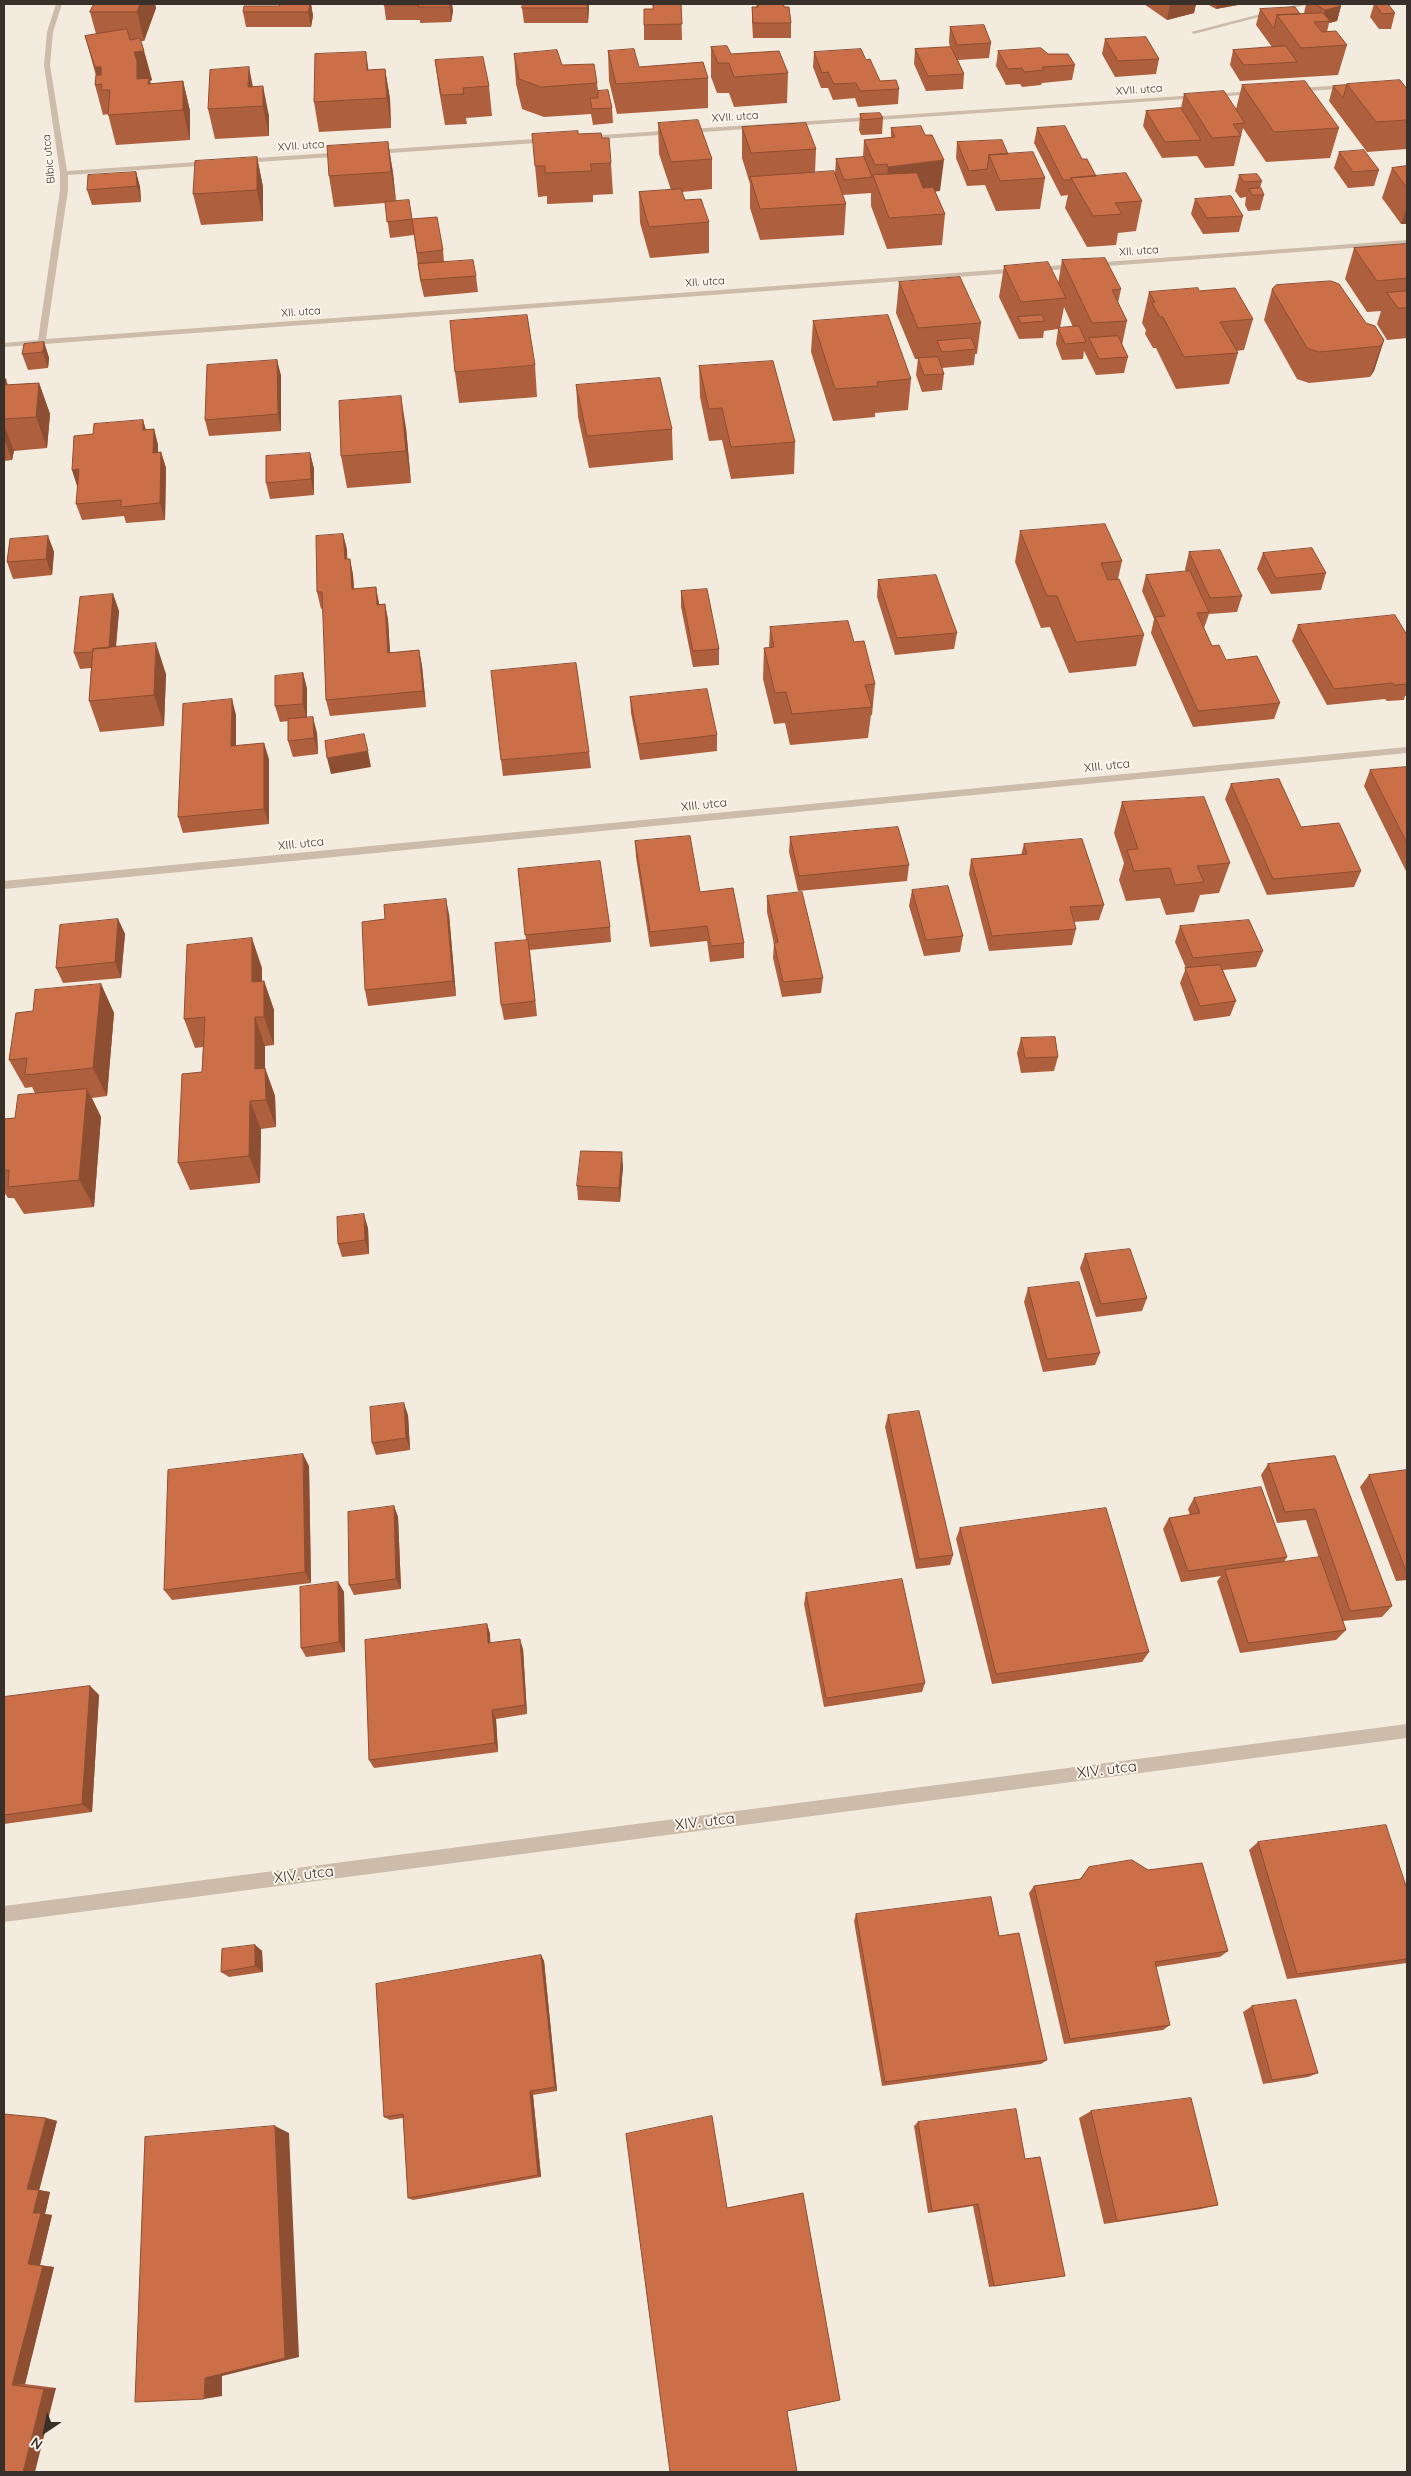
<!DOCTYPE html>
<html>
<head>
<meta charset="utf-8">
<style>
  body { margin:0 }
  #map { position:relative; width:1411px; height:2476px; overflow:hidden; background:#f4ebdf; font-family:Quicksand,sans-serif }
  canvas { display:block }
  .frame { position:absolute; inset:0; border:5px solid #3a302a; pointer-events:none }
  .north { position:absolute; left:20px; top:2406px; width:50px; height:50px; -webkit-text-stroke:4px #fbf5ec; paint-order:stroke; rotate:214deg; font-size:14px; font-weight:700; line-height:20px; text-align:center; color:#3a302a }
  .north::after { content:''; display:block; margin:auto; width:18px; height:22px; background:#3a302a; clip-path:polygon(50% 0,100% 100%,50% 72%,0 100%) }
</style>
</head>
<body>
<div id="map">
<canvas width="1411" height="2476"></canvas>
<div class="frame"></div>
<div class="north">N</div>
</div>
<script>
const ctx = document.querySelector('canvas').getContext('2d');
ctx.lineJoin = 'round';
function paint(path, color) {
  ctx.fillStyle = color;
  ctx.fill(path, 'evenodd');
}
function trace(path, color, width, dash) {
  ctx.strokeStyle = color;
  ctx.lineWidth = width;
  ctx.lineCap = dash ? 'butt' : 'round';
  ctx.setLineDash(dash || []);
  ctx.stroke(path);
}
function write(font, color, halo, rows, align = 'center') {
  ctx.font = font + ' Quicksand,sans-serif';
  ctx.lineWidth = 4;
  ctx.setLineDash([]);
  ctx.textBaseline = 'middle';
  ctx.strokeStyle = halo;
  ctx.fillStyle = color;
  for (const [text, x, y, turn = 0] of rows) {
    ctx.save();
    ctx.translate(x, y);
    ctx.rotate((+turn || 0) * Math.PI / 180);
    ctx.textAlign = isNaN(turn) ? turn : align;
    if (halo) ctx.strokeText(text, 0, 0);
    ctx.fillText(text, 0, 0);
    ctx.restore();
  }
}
paint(new Path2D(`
  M56 4H62L53 32 50 65 67 171 212 161 216 163 212 165 68 175V190L46 339 1407 240V244L4 347V343L38 340 60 190V173L44 65 47 32Z
  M1299 4H1309L1194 34 1191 32Z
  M1350 85 1353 87 1352 88 1295 92 1292 90 1295 88Z
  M1255 91 1258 93 1257 94 587 140 583 138 587 136Z
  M549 138 553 140 552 142 375 154 371 152 375 150Z
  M345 152 349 154 348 156 242 163 238 161 242 159Z
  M1407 747V753L4 889V881Z
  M1407 1724V1738L4 1922V1906Z`), '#cdbcaa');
paint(new Path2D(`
  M94 4H155L156 8 144 41H141L144 51 152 80 150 81 151 84 183 81 190 111V140L116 145 108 114 103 115 95 85 96 76 85 36 96 34 90 12Z
  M311 4 313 16 311 27H246L243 12Z
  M384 4H452L453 11 451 22 420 23V20H386Z
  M681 4 682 40H644V9H653Z
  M757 4H784V7L791 23V38H753L752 22V7H756Z
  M1144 4H1196L1194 13 1167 20Z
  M1207 4H1243L1216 9Z
  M1306 4H1338L1341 6 1337 21 1329 23 1327 32 1347 45 1338 75 1240 81 1230 65 1233 50 1272 47 1256 25 1260 9 1300 14H1304V13Z
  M1374 4H1388L1395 13 1391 29H1379L1370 17Z
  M522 8H589L588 23H524Z
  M950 27 991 43 989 58 958 60 964 74 963 89 926 91 914 64 915 49 950 47 949 42Z
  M1105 39 1159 59 1156 74 1115 77 1102 54Z
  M711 47 788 73 787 103 734 107 729 93H717L711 77Z
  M608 51 639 67 708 78V108L617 114 609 81Z
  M998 51 1048 54 1075 65 1072 80 1042 83 1041 85 1022 87 1020 84 1006 85 996 66Z
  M814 52 866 60 880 81 899 89 898 104 858 107 855 98 833 100 828 88H821L813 67Z
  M514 54 562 65 597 83 598 91 612 108 613 123 593 125 591 114 544 117 522 109 516 84Z
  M435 60 489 86 492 116 466 118 467 124 445 125 439 90Z
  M385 69 390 99 391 128 319 132 314 102 369 70Z
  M1347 84 1407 89V149L1367 152 1329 101 1333 86 1347 85Z
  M1242 85 1339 128 1330 158 1266 162 1243 128 1234 166 1205 168 1197 156 1162 158 1143 126 1146 111 1181 108 1184 94 1236 109Z
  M253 87 269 116V136L215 139 208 109Z
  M860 114 883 118 882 134 861 135 859 130Z
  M658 123 712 159V189L682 192 685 200 709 222V253L650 258 640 223 639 192 671 190 659 154Z
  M742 127 816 149 815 173 835 174 836 159 863 157 864 140 891 138V128L940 191H935L945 214 942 245 887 249 871 206V193L843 195 838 183 846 204 844 235 760 240 750 208V184L742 158Z
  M1037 128 1082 159 1096 176 1142 201 1136 231 1118 233 1116 245 1087 247 1065 208 1068 195 1061 196 1034 143Z
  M532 134H578L602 138 611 163 613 194 593 195V202L547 204V196L538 197Z
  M388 142 393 173 396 201 412 219 443 250 444 262 476 276 478 292 424 297 420 280 414 235 390 238 385 203 334 207 329 176Z
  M957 142 1008 154 1045 178 1040 209 996 211 985 185 967 186 956 158Z
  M1339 152 1379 170 1374 186 1348 188 1334 168Z
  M257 157 263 187V221L201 225 193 194Z
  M1407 166V224H1401L1382 198 1392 168Z
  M136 172 140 187 141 202 92 205 87 190Z
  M1239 175 1262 181 1260 188 1264 195 1260 210 1248 211 1245 205 1246 197 1240 198 1235 191Z
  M1195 199 1243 216 1239 232 1203 234 1191 214Z
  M1407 244V338L1387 340 1377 324 1381 311 1367 312 1345 279 1354 248Z
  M1062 260 1121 289 1118 303 1127 321 1122 345 1128 357 1124 373 1096 375 1084 351 1083 359 1062 360 1056 344 1058 329 1044 331 1043 338 1019 339 999 297 1004 266 1058 284ZM1064 307 1073 327 1060 328Z
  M899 282 981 323 977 354H975L974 365 942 368 944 374 942 390 922 392 916 375 918 359H915L896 313Z
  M1272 289 1366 323 1384 340 1374 371 1370 377 1309 383 1297 379 1264 320Z
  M1199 291 1253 319 1244 350 1236 351 1238 353 1229 384 1176 389 1156 348H1153L1145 334 1146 330 1142 323 1149 292Z
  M813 321 911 379 908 410 875 413V417L833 421 811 352Z
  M44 342 49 358 48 368 28 370 22 354Z
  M277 360 281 376V431L209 436 205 420Z
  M535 365 537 397 459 403 455 372Z
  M699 366 795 442 794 474 731 479 722 440 709 441 700 397Z
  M4 379H6L8 385 39 383 50 414 47 448 14 451 12 460 4 461Z
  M576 385 672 429 673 460 589 468 578 417Z
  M406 428 411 483 347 488 341 456Z
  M154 429 158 445V452H161L166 468 165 520 126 523 124 516 82 520 76 504 78 486 72 470 146 430Z
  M310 453 314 469V495L270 499 266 483Z
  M1020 531 1122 561 1118 579 1144 635 1136 666 1069 673 1050 627 1041 628 1015 562Z
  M343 534 347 550V559H350L353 575 354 589 379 604H385L388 620 390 653 419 650 422 666 426 707 330 716 326 700 323 608 321 609 317 592Z
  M48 536 54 552 52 575 13 579 7 562Z
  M1189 552 1242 596 1237 612 1209 614 1204 628 1212 646 1226 660 1280 703 1274 719 1193 727 1151 633 1154 619 1142 591 1146 575 1186 572 1185 569Z
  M1263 553 1326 573 1321 590 1271 594 1257 569Z
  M878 580 957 633 954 649 895 655 877 597Z
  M681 591 719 649V665L693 667 681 607Z
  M113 594 119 611 116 647 166 674 164 726 100 732 89 701 91 668 80 669 74 653Z
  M1298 625 1407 635V696H1405L1404 700 1387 701 1385 699 1327 705 1292 641Z
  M770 627 854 642 875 684 872 715H871L868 738 790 745 785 723 774 724 763 679 764 648H769Z
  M303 673 307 689V718L317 733 318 754 293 757 288 741V721L280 722 275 706Z
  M630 697 717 735V751L640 760 631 713Z
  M236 715V745L269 759V824L183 833 178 817Z
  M589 752 591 768 503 776 501 760Z
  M1407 767V873L1364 786 1370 770Z
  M1231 784 1301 827 1361 871 1354 887 1267 895 1225 799Z
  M1122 802 1230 863 1219 893 1200 895 1194 912 1166 915 1160 898 1126 901 1119 880 1124 863 1114 833Z
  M790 837 909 865 907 881 798 891 789 852Z
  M635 841 700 892 744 943V958L710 962 707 941 650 947 636 857Z
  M1024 844 1104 905 1099 920 1074 922 1076 929 1072 945 989 951 969 874 971 859 1021 855Z
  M518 869 610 927 611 942 530 950 537 1016 504 1020 501 1005 526 940Z
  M912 890 963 936 960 952 924 956 909 906Z
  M767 896 823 978 821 993 782 997 773 958 774 944 767 912Z
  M449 914 456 996 368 1006 365 990Z
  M118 919 125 934 121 978 63 983 56 968Z
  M1180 926 1263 951 1256 967 1223 970 1236 1001 1230 1016 1194 1021 1180 983 1186 968 1175 942Z
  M262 968V981H264L274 1010V1045L265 1046V1068L275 1096 276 1127 261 1129 260 1183 190 1190 178 1163 202 1072 203 1047 195 1048 184 1019Z
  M101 984 114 1013 107 1096 92 1098 101 1117 94 1207 24 1214 14 1198H8L4 1192V1119L15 1118 35 1093 32 1087 25 1088 9 1060Z
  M1021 1038 1058 1057 1054 1071 1021 1073 1017 1053Z
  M623 1166 620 1202 578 1200 577 1186Z
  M368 1228 369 1254 342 1257 338 1244Z
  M1085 1254 1147 1298 1142 1311 1096 1317 1080 1268Z
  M1028 1288 1100 1353 1095 1365 1043 1372 1024 1302Z
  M408 1415 410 1450 376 1455 372 1443Z
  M888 1415 953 1555 950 1565 916 1569 885 1427Z
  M1335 1456 1392 1606 1382 1617 1343 1621 1346 1630 1336 1640 1240 1653 1217 1581 1221 1576 1181 1582 1163 1529 1169 1518 1190 1515 1188 1509 1194 1498 1287 1557 1284 1562 1319 1558 1306 1520 1277 1523 1261 1475 1268 1464Z
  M309 1466 311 1583 172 1600 164 1590Z
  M1407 1470V1580L1396 1581 1360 1487 1369 1475Z
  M394 1506 398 1517 401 1589 354 1595 349 1585Z
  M960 1528 1149 1652 1142 1662 992 1684 956 1539Z
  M338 1582 344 1592 345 1652 306 1657 301 1648Z
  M806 1593 925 1683 922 1692 824 1707 804 1604Z
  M487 1624 490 1634V1643L523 1649 527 1714 496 1719 498 1752 374 1768 369 1760Z
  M90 1686 99 1695 92 1812 4 1824V1697Z
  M1258 1842 1407 1889V1963L1287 1979 1249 1850Z
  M1089 1867 1228 1951 1220 1957 1156 1967 1170 2025 1163 2030 1064 2044 1029 1893 1034 1886 1080 1879Z
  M856 1914 999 1936 1047 2060 1041 2064 882 2086 854 1921Z
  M255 1945 262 1951 263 1972 229 1977 221 1972Z
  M541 1955 544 1961 557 2091 533 2095 541 2177 413 2200 408 2198 403 2118 390 2120 384 2117Z
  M1252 2006 1318 2073 1308 2077 1263 2084 1243 2012Z
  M1091 2111 1218 2205 1201 2209 1104 2224 1079 2118Z
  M46 2118 57 2121 39 2190 50 2192 45 2214 52 2215 40 2265 54 2267 25 2384 56 2388 4 2472Z
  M918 2122 1065 2276 989 2287 973 2206 928 2213 914 2126Z`), '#ae5f3d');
paint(new Path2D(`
  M140 4H155L156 8 144 41 137 12Z
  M310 4H311L313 16 311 27 308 12Z
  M450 4H452L453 11 451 22 450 7Z
  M587 4H589V8L588 23Z
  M1174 4H1196L1194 13 1167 20 1170 5Z
  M1217 4H1243L1216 9Z
  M1341 6 1337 21 1329 23 1330 21H1322L1325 10Z
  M144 51 152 80 150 81 157 108 148 84 137 79 134 52Z
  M366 52 370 81 371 100 367 70Z
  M95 67H101L102 84H99Z
  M249 67 255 97 248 87Z
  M385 69 390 99 391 128 387 98Z
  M183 81 190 111V140L183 110Z
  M263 86 269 116V136L263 106Z
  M388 142 393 173 396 202 391 172Z
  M257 157 263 187V221L257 190Z
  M944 160 940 191 886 198 888 167Z
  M136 172 140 187 141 202 137 186Z
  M1407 207V224H1401Z
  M1384 340 1374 371 1370 377 1381 346Z
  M44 342 49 358 48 368 43 352Z
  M277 360 281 376V431L278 414Z
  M39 383 50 414 47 448 36 417Z
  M401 396 406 428 411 483 406 451Z
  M143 420 148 436 143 430Z
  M4 424 14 451 12 460 4 438Z
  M154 429 158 445V469L153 453Z
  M161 452 166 468 165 520 160 503Z
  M310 453 314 469V495L311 479Z
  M79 469 85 485 77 486 72 470Z
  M343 534 347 550 348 576 345 559Z
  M48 536 54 552 52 575 46 559Z
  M350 559 353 575 355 605 352 589Z
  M376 587 379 603 380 621 377 605Z
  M113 594 119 611 114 666 108 650Z
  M385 604 388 620 391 669 388 653Z
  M156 643 166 674 164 726 154 695Z
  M419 650 422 666 426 707 423 691Z
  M303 673 307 689V720L303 704Z
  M232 699 236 715V762L231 746Z
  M313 717 317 733 318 754 314 738Z
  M264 743 269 759V824L264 809Z
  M368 751 371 767 331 774 327 758Z
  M446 899 449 914 456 996 453 981Z
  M118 919 125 934 121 978 115 962Z
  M252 938 262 968V1011L252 982Z
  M264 981 274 1010V1045L264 1017Z
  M101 984 114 1013 107 1096 93 1068Z
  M255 1017 265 1046V1097L255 1069Z
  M265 1068 275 1096 276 1127 266 1100Z
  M87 1089 101 1117 94 1207 79 1180Z
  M250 1101 261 1129 260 1183 249 1156Z
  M622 1152 623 1166 620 1202 619 1188Z
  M364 1214 368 1228 369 1254 365 1240Z
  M404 1403 408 1415 410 1450 406 1438Z
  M303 1454 309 1466 311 1583 305 1572Z
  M394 1506 398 1517 401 1589 396 1579Z
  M338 1582 344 1592 345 1652 339 1642Z
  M487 1624 490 1634 491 1653 488 1643Z
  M520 1639 523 1649 527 1714 525 1705Z
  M90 1686 99 1695 92 1812 82 1804Z
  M492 1710 496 1719 498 1752 495 1743Z
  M255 1945 262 1951 263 1972 255 1966Z
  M541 1955 544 1961 557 2091 555 2087Z
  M530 2091 533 2095 541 2177 538 2175Z
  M46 2118 57 2121 39 2191 27 2189Z
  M275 2126 289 2133 299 2357 222 2376V2396L204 2399 205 2378Z
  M39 2190 50 2192 45 2214 52 2215 40 2265 28 2264 33 2213Z
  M43 2266 54 2267 25 2384 12 2385Z
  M56 2388 35 2472H23L44 2389Z`), '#8d4e32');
const building = new Path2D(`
  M94 4H140L137 12H90Z
  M280 4H310L308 12H243L244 6H279Z
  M384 4H450V7H418L419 5H384Z
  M523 4H587V8H522Z
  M653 4H681L682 24 644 25V9H653Z
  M758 4H784V7H789L791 23H753L752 7H758Z
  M1316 4H1338L1341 6 1325 10Z
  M1375 4H1388L1395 13 1383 14Z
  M1295 7 1300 14 1277 15 1274 29 1260 9Z
  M1323 13 1330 21 1314 22 1322 32 1336 31 1347 45 1301 48 1277 15Z
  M984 25 991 43 957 45 950 27Z
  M127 29 130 40 140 38 144 51 134 52 137 61V79L149 78 148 84 183 81V110L108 115 110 90H101L102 84 95 85 96 75H101V67H95L85 36Z
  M1146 37 1159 59 1118 61 1105 39Z
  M727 46 731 54 779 51 788 73 734 77 729 63H718L711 47Z
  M1286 46 1297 62 1244 65 1233 50Z
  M951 47 964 74 928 76 915 49Z
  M1041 48 1048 54H1068L1075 65 1042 67 1044 70 1024 72 1022 68 1008 69 998 51Z
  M634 49 639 67 703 62 708 78 616 84 608 51Z
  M861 49 866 60 870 59 880 81 896 80 899 89 860 91 856 83 834 84 828 72 822 73 814 52Z
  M557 50 562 65 594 64 597 83 541 87 519 79 514 54Z
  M366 52 367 70 385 69 387 98 314 102 315 54Z
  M483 57 489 86 463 88 464 94 441 95 435 60Z
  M249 67 248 87 263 86V106L208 109 210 70Z
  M1400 80 1407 89V120L1376 122 1347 84Z
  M1305 81 1339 128 1274 132 1242 85Z
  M1347 85 1343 98 1333 86Z
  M608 90 612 108 592 109 590 98H598V91Z
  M1224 91 1245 123 1233 124 1241 136 1212 138 1184 94Z
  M1181 108 1201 140 1165 142 1146 111Z
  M880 113 883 118 862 120 860 114Z
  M698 120 712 159 671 162 658 123Z
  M806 123 816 149 751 153 742 127Z
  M921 126 925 135H932L944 160 888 167 887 164 875 165 864 140 895 137 891 128Z
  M1065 126 1082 159H1087L1096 176 1071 178 1070 180H1063L1037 128Z
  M578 131V134L601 133 602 138H609L611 163 590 164 592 171 545 173V166H535L532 134Z
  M1002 140 1008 154 989 155 987 169 969 171 957 142Z
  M388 142 391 172 329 176 327 146Z
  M1364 150 1379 170 1353 172 1339 152Z
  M1033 152 1045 178 1000 181 989 155Z
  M257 157V190L193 194 195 161Z
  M864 157 872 177 844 180 836 159Z
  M1407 166V188L1392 168Z
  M834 171 846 204 760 209 750 177Z
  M136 172 137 186 87 190 88 175Z
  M917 173 923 188 933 187 945 214 889 218 873 175Z
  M1126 173 1142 201 1115 203 1122 214 1093 216 1071 178Z
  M1257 174 1262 181 1244 182 1239 175Z
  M1261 188 1264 195H1252L1249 189Z
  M681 189 685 200 701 199 709 222 649 227 639 192Z
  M1231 196 1243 216 1207 218 1195 199Z
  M409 200 412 219 437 217 443 250 417 253 412 219 387 222 385 202Z
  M1407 244V278L1377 281 1354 248Z
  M1105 258 1121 289 1112 290 1127 321 1092 323 1062 260Z
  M473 260 476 276 421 280 418 264Z
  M1048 262 1066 298 1021 302 1004 266Z
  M960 277 981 323 918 328 899 282Z
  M1331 281 1339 284 1366 323 1375 326 1384 340 1381 346 1319 352 1307 348 1272 289 1276 285Z
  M1198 288 1199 291 1235 288 1253 319 1220 322 1238 353 1184 357 1163 317H1160L1152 303 1155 302 1149 292Z
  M1407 291V308H1398L1387 293Z
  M527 315 535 365 455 372 450 321Z
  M888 315 911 379 877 382 878 386 835 389 813 321Z
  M1042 315 1045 321 1021 323 1018 317Z
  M1079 326 1086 342 1065 344 1058 328Z
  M1118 336 1128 357 1099 359 1089 338Z
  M971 338 976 349 942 352 937 341Z
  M44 342 43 352 22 354 24 344Z
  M938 357 944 374 924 375 918 358Z
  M277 360 278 414 205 420 207 365Z
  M773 361 795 442 731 447 722 408 709 409 699 366Z
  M660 378 672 429 587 436 576 385Z
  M4 379H6L5 385 39 383 36 417 4 419Z
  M401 396 406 451 341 456 339 401Z
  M143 420V430L154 429 153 453 161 452 160 503 121 507V500L76 504 79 469 72 470 74 436 93 434 94 424Z
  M310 453 311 479 266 483V456Z
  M1105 524 1122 561 1101 563 1108 580 1119 579 1144 635 1076 642 1057 596H1047L1020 531Z
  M343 534 345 559H350L352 589 376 587 377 605 385 604 388 653 419 650 423 691 326 700 322 592H317L316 536Z
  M48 536 46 559 7 562 10 539Z
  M1312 548 1326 573 1276 578 1263 553Z
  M1220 550 1242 596 1210 598 1189 552Z
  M1190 571 1209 612 1197 613 1212 646 1219 645 1226 660 1257 656 1280 703 1198 711 1155 617 1165 616 1146 575Z
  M936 575 957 633 897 638 878 580Z
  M707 589 719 649 693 651 681 591Z
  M113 594 109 648 93 649V652L74 653 80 597Z
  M1395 615 1407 635V684L1394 685 1392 683 1334 689 1298 625Z
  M848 621 854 642 864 641 875 684 865 685 872 707 792 714 786 692 775 693 764 648 774 647 770 627Z
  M156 643 154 695 89 701 93 649Z
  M576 663 589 752 501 760 491 671Z
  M303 673V704L275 706V676Z
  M707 689 717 735 639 744 630 697Z
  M232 699 231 746 264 743V809L178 817 183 704Z
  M313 717 314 738 288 741V719Z
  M364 734 368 751 327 758 325 741Z
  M1407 767V843L1370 770Z
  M1279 779 1301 827 1339 823 1361 871 1273 879 1231 784Z
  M1204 797 1230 863 1197 866 1204 882 1175 885 1170 868 1134 871 1127 850 1138 849 1122 802Z
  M898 827 909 865 799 876 790 837Z
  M690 836 700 892 733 888 744 943 711 946 707 926 650 932 635 841Z
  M1082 839 1104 905 1070 907 1076 929 992 936 971 859 1027 854 1024 844Z
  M600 861 610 927 525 935 518 869Z
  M948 886 963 936 926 940 912 890Z
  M802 892 823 978 783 982 774 943 778 942 767 896Z
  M446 899 453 981 365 990 362 922 385 919 384 905Z
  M118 919 115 962 56 968 60 925Z
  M1249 920 1263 951 1193 958 1180 926Z
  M252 938V982L264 981V1017H255V1069L265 1068 266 1100 250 1101 249 1156 178 1163 182 1074 202 1072 205 1017 184 1019 187 945Z
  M528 940 535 1001 501 1005 495 943Z
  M1220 965 1236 1001 1200 1006 1185 968Z
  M101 984 93 1068 25 1075 27 1058 9 1060 16 1013 33 1011 35 990Z
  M1055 1037 1058 1057 1025 1058 1021 1038Z
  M87 1089 79 1180 8 1187 9 1170H4V1119L15 1118 18 1095Z
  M581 1151 622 1152 619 1188 577 1186Z
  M364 1214 365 1240 338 1244 337 1217Z
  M1130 1249 1147 1298 1101 1304 1085 1254Z
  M1079 1282 1100 1353 1047 1359 1028 1288Z
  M404 1403 406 1438 372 1443 370 1407Z
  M919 1411 953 1555 919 1559 888 1415Z
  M303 1454 305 1572 164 1590 168 1470Z
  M1335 1456 1392 1606 1350 1611 1315 1509 1285 1512 1268 1464Z
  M1407 1470V1570L1406 1571 1369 1475Z
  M1261 1487 1287 1557 1188 1571 1169 1518 1200 1513 1194 1498Z
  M394 1506 396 1579 349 1585 348 1512Z
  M1106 1508 1149 1652 996 1674 960 1528Z
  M1320 1557 1346 1630 1248 1643 1225 1570Z
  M902 1579 925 1683 826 1698 806 1593Z
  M338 1582 339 1642 301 1648 300 1587Z
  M487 1624 488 1643 520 1639 525 1705 492 1710 495 1743 369 1760 365 1640Z
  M90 1686 82 1804 4 1815V1697Z
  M1386 1825 1407 1889V1959L1297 1974 1258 1842Z
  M1132 1860 1148 1870 1202 1863 1228 1951 1155 1962 1170 2025 1070 2039 1034 1886 1081 1879 1089 1867Z
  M991 1897 999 1936 1019 1933 1047 2060 885 2082 856 1914Z
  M255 1945V1966L221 1972 222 1949Z
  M541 1955 555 2087 530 2091 538 2175 408 2198 403 2114 384 2117 376 1984Z
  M1296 2000 1318 2073 1272 2080 1252 2006Z
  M1191 2098 1218 2205 1117 2221 1091 2111Z
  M1016 2109 1025 2159 1040 2157 1065 2276 994 2286 978 2204 932 2211 918 2122Z
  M4 2114 46 2118 27 2189 39 2190 33 2213H41L28 2264 43 2266 12 2385 44 2389 23 2472H4Z
  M712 2116 727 2208 803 2193 840 2400 787 2411 797 2472H670L626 2134Z
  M275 2126 285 2358 205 2378 204 2399 135 2402 145 2137Z`);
paint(building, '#ca6f47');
trace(building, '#8d4e32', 1);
write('11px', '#3a302a', '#fbf5ec', [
  ["XVII. utca",1139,90,-4],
  ["XVII. utca",735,117,-4],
  ["XVII. utca",301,146,-4],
  ["Bíbic utca",49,159,-96],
  ["XII. utca",1139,251,-4],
  ["XII. utca",705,282,-4],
  ["XII. utca",301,312,-4]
]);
write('12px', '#3a302a', '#fbf5ec', [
  ["XIII. utca",1107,766,-6],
  ["XIII. utca",704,805,-6],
  ["XIII. utca",301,844,-6]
]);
write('15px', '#3a302a', '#fbf5ec', [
  ["XIV. utca",1107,1770,-7],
  ["XIV. utca",705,1822,-7],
  ["XIV. utca",304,1875,-7]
]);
</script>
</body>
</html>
